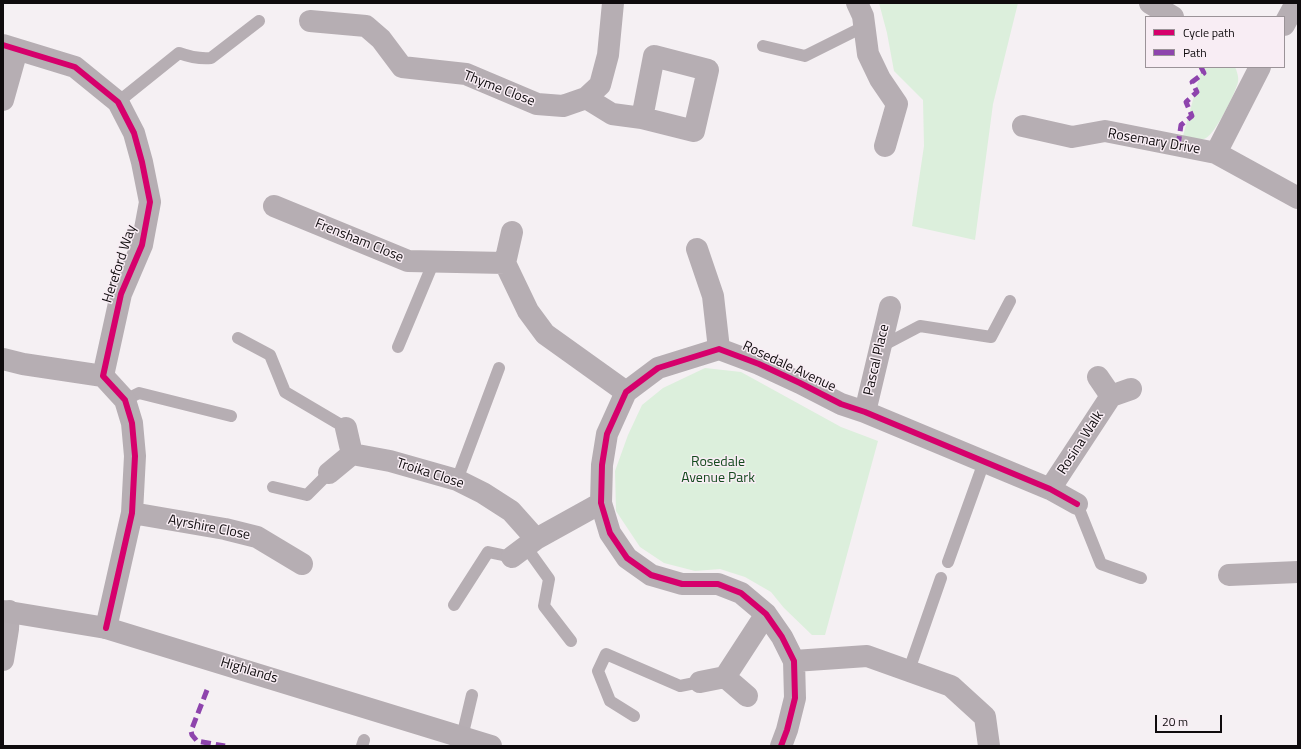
<!DOCTYPE html>
<html>
<head>
<meta charset="utf-8">
<style>
  body { margin:0 }
  #map { position:relative; width:1301px; height:749px; overflow:hidden; background:#f5f0f3; font-family:"Titillium Web",sans-serif }
  canvas { display:block }
  .frame { position:absolute; inset:0; border:4px solid #0f0b0d; pointer-events:none }
  .legend { position:absolute; left:1145px; top:16px; width:140px; height:52px; box-sizing:border-box; background:#f8edf4; border:1px solid #9b9398; margin:0; padding:5px 7px; list-style:none; font-size:12px; color:#0f0b0d }
  .legend li { display:flex; align-items:center; gap:8px; height:20px }
  .legend b { width:20px; border:1px solid #9b9398 }
  .scale { position:absolute; left:1155px; top:715px; width:67px; height:18px; box-sizing:border-box; border:2px solid #0f0b0d; border-top:0; padding-left:5px; font-size:12px; line-height:14px; white-space:nowrap; color:#0f0b0d; -webkit-text-stroke:3px #f8edf4; paint-order:stroke }
</style>
</head>
<body>
<div id="map">
<canvas width="1301" height="749"></canvas>
<div class="frame"></div>
<ul class="legend">
<li><b style="height:5px;background:#d6006c"></b>Cycle path</li>
<li><b style="height:5px;background:#8e44ad"></b>Path</li>
</ul>
<div class="scale">20 m</div>
</div>
<script>
const ctx = document.querySelector('canvas').getContext('2d');
ctx.lineJoin = 'round';
function paint(path, color) {
  ctx.fillStyle = color;
  ctx.fill(path, 'evenodd');
}
function trace(path, color, width, dash) {
  ctx.strokeStyle = color;
  ctx.lineWidth = width;
  ctx.lineCap = dash ? 'butt' : 'round';
  ctx.setLineDash(dash || []);
  ctx.stroke(path);
}
function write(font, color, halo, rows, align = 'center') {
  ctx.font = font + ' "Titillium Web",sans-serif';
  ctx.lineWidth = 3;
  ctx.setLineDash([]);
  ctx.textBaseline = 'middle';
  ctx.strokeStyle = halo;
  ctx.fillStyle = color;
  for (const [text, x, y, turn = 0] of rows) {
    ctx.save();
    ctx.translate(x, y);
    ctx.rotate((+turn || 0) * Math.PI / 180);
    ctx.textAlign = isNaN(turn) ? turn : align;
    if (halo) ctx.strokeText(text, 0, 0);
    ctx.fillText(text, 0, 0);
    ctx.restore();
  }
}
paint(new Path2D(`
  M879 3H1018L993 104 975 240 912 226 924 146 923 100 894 71 887 33Z
  M1202 67H1235C1237 71 1239 78 1238 82 1236 92 1215 134 1206 138 1197 142 1191 139 1183 136Z
  M705 368 741 372 841 427 878 441 825 635H812L784 608 771 592 745 577 720 569 695 571 664 563 640 547 616 511 615 471 628 435 642 405 663 388Z`), '#dcefdc');
trace(new Path2D(`
  M763 46 805 56 865 26
  M118 102 179 53C190 57 200 59 211 58L259 21
  M238 338 270 355 285 392 346 428
  M398 347 434 261
  M880 347 920 326 991 337 1010 301
  M125 400 139 393 231 416
  M457 480 499 368
  M273 487 307 495 329 473
  M1077 504 1101 564 1141 578
  M526 547 549 579 544 606 571 641
  M948 562 984 462
  M454 605 488 552 512 557
  M909 670 941 578
  M634 716 610 701 598 671 606 654 680 686 700 682
  M462 737 472 695
  M362 746 364 740`), '#b6aeb3', 12);
trace(new Path2D(`
  M857 3 863 16 868 54 880 79 897 104 885 146
  M1150 3 1173 17
  M310 21 366 26 381 39 402 67 466 74 537 104 563 106 586 98 600 85 608 55 613 3
  M1284 25 1296 3
  M3 45 75 67 118 102 134 133 142 162 150 202 142 245 121 294 103 376 125 400 132 423 135 456 132 513 106 628
  M586 98 612 114 642 118 654 56 708 70 694 131 642 118
  M3 100 17 50
  M1023 126 1072 137 1105 131 1216 153 1298 198
  M1216 153 1260 67
  M274 206 408 261 505 263 528 311 545 334 626 392
  M697 249 713 296 719 349
  M505 263 512 232
  M3 359 23 364 103 376
  M1098 377 1111 396 1131 389
  M865 412 890 307
  M352 454 390 461 457 480 483 493 511 511 536 539 601 503
  M329 473 352 454 346 428
  M1050 489 1111 396
  M132 513 225 529 257 537 302 564
  M512 557 536 539
  M1229 575 1298 572
  M3 660 8 629 9 611
  M794 661 867 656 951 686 985 717 989 746
  M725 677 766 614
  M700 682 725 677 747 696
  M781 746 787 730 795 698 794 661 782 637 766 614 741 593 718 584H682L651 575 627 558 610 533 601 503 602 465 607 434 626 392 658 368 719 349 759 364 800 383 841 404 865 412 1050 489 1077 504`), '#b6aeb3', 22);
trace(new Path2D(`
  M3 611 106 628 491 746`), '#b5adb2', 22);
trace(new Path2D(`
  M1178 146 1181 125 1192 116 1186 102 1197 92 1192 82 1204 73 1201 67
  M207 690 191 731 192 735 197 741 225 746`), '#8e44ad', 5, [10, 5]);
trace(new Path2D(`
  M3 45 75 67 118 102 134 133 142 162 150 202 142 245 121 294 103 376 125 400 132 423 135 456 132 513 106 628
  M781 746 787 730 795 698 794 661 782 637 766 614 741 593 718 584H682L651 575 627 558 610 533 601 503 602 465 607 434 626 392 658 368 719 349 759 364 800 383 841 404 865 412 1050 489 1077 504`), '#d6006c', 6);
write('14px', '#0f0b0d', '#f8edf4', [
  ["Thyme Close",499,89,21],
  ["Rosemary Drive",1154,142,10],
  ["Frensham Close",359,241,22],
  ["Hereford Way",120,264,-72],
  ["Pascal Place",877,360,-77],
  ["Rosedale Avenue",789,367,25],
  ["Rosina Walk",1081,443,-57],
  ["Troika Close",430,474,18],
  ["Ayrshire Close",209,528,11],
  ["Highlands",249,671,17]
]);
write('14px', '#144a1e', '#f8edf4', [
  ["Rosedale",718,463],
  ["Avenue Park",718,479]
]);
</script>
</body>
</html>
